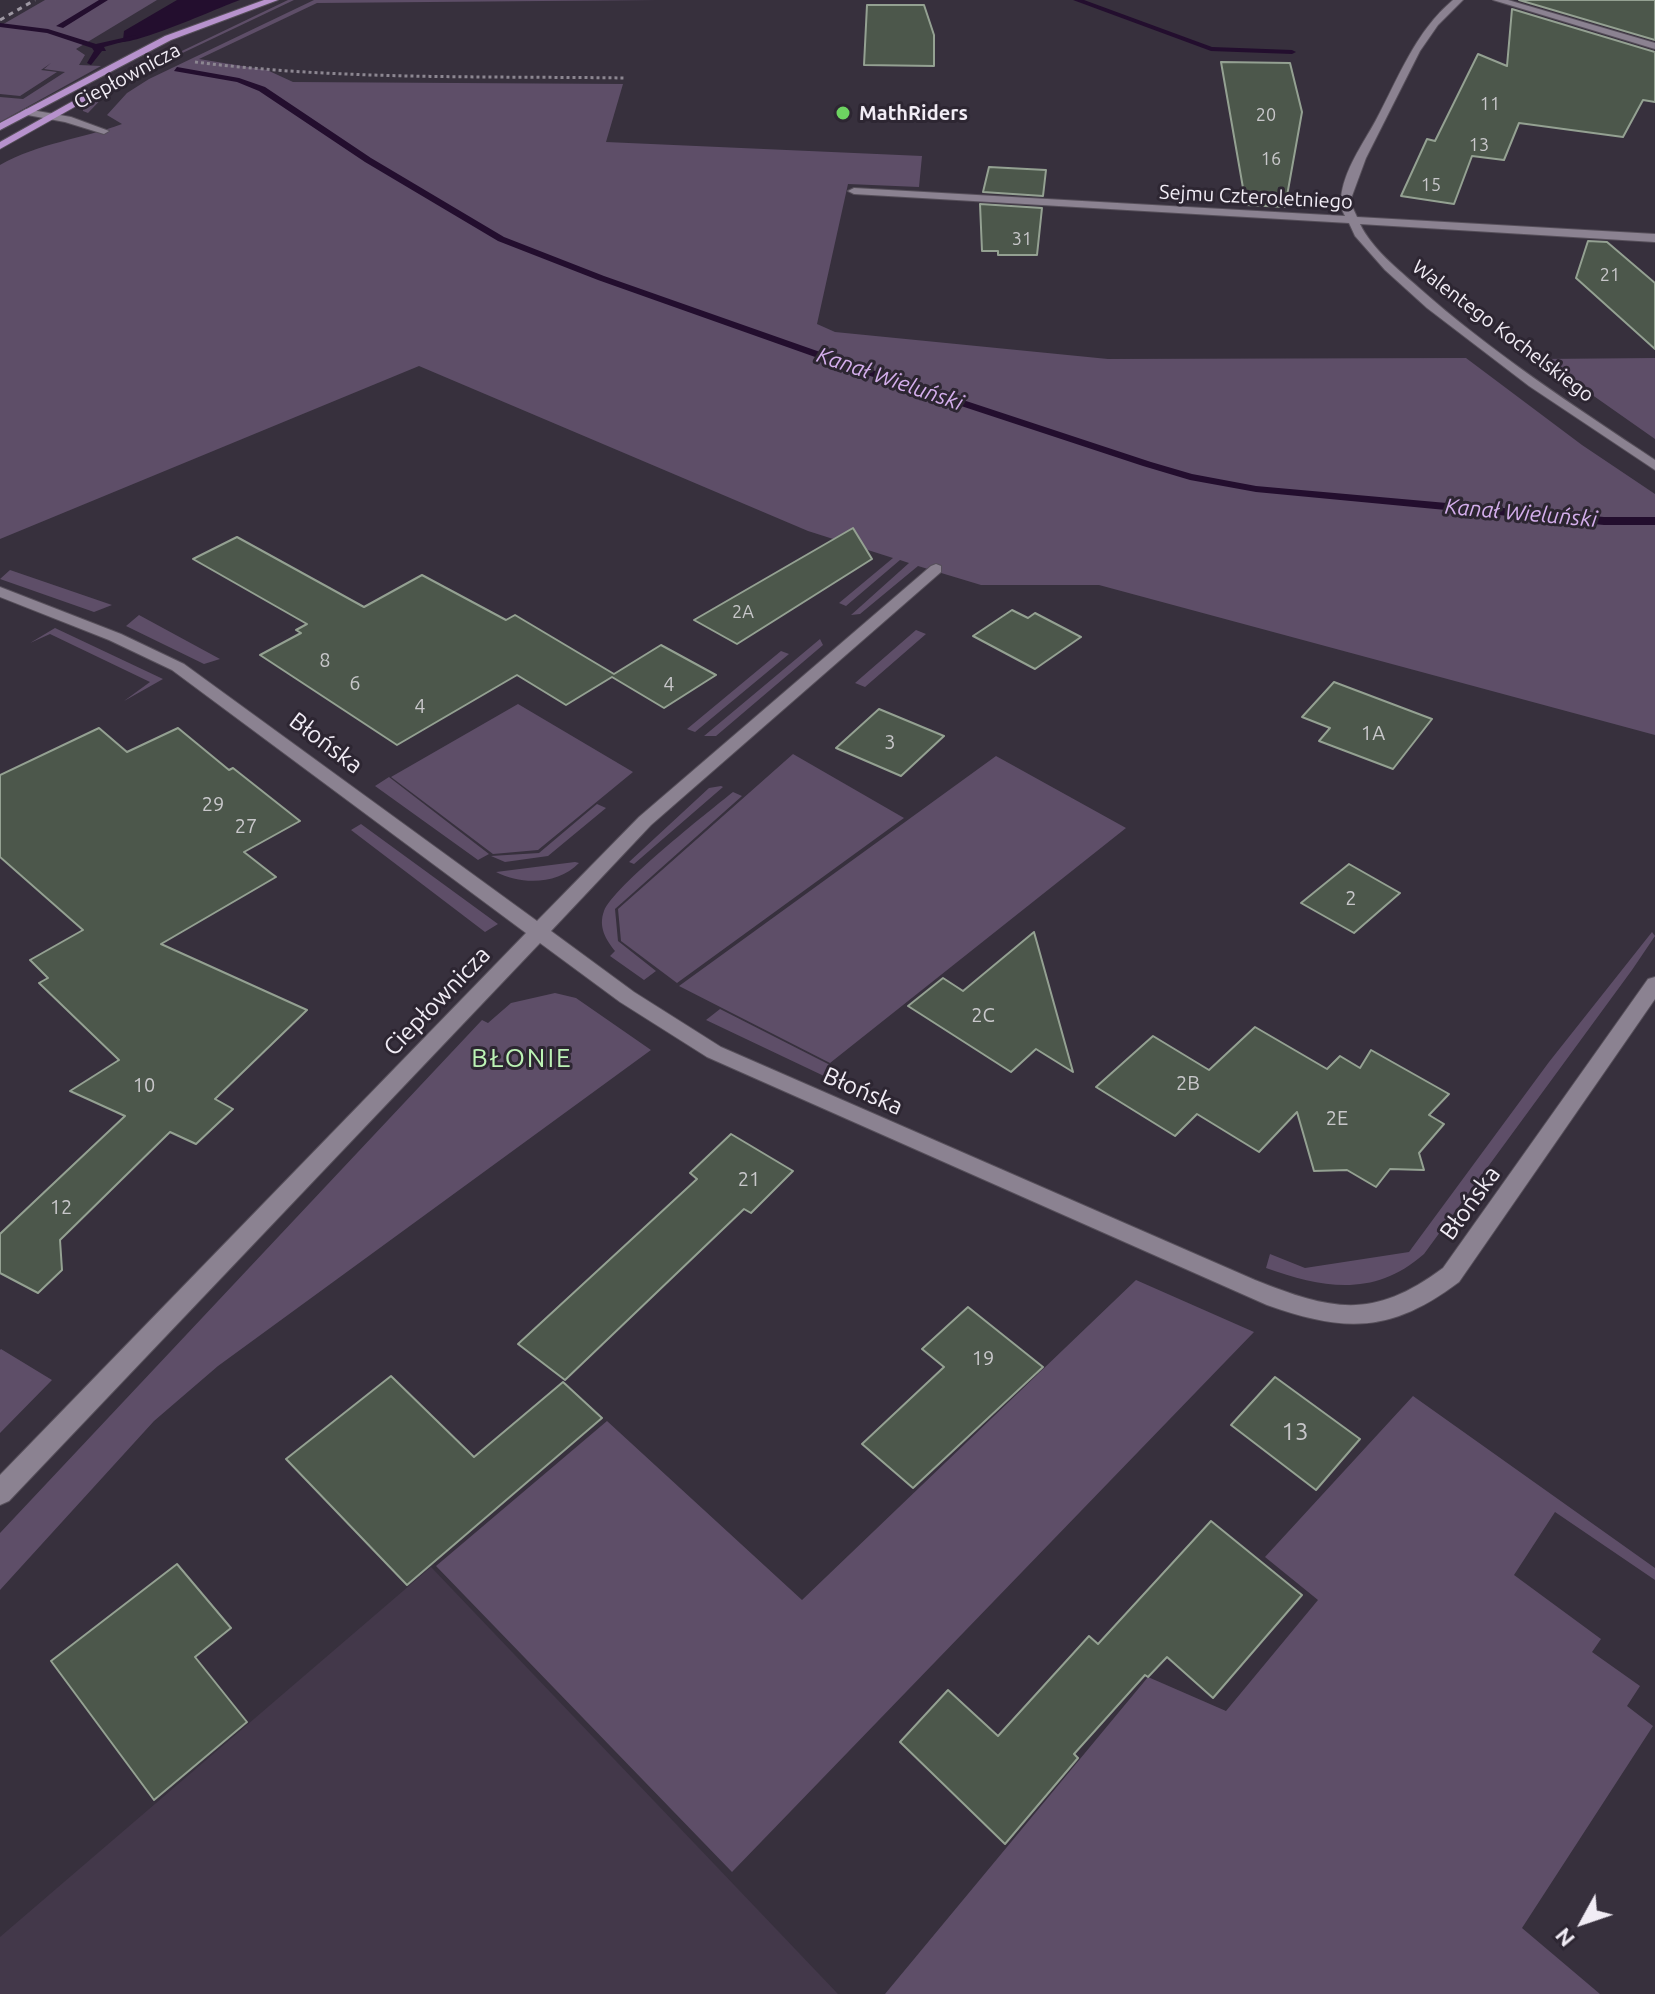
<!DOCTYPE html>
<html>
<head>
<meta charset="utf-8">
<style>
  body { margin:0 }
  #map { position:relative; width:1655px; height:1994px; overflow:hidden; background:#37303d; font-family:Ubuntu,sans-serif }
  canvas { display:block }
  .north { position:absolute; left:1543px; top:1882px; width:80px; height:80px; -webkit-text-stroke:6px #2d2632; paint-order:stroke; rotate:230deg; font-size:22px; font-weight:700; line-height:32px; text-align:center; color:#f1ecf5 }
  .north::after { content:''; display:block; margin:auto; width:28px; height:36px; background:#f1ecf5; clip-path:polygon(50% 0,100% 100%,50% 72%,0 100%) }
</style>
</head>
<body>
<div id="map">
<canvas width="1655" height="1994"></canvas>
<div class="north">N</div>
</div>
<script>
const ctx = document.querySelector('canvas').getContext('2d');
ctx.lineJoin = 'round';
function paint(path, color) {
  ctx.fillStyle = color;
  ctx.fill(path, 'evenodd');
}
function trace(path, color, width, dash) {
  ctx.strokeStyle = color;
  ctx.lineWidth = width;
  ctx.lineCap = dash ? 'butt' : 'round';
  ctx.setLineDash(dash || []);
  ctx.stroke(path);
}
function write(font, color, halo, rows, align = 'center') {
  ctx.font = font + ' Ubuntu,sans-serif';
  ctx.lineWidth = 6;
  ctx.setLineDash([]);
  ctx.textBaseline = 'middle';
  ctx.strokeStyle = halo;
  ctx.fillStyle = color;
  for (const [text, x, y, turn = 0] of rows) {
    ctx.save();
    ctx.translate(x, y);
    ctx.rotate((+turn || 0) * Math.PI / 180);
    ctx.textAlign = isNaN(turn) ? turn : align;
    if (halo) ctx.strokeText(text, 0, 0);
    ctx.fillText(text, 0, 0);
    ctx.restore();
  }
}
paint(new Path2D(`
  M431 1567 838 1994H0V1937Z`), '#43384a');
paint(new Path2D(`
  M45 0H157L76 49 85 55 79 65 101 66 0 122V97L23 99 65 72 44 69 51 63 41 70 57 72 20 96 0 94V26Z
  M288 0H294L132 77 109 91 88 113 83 111V104L134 74Z
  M314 0H657L317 3 199 59 267 70 293 82 623 84 606 142 922 156 919 187 848 184 817 324 835 332 1108 359 1466 358 1582 445 1655 494V735L1099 585H981L918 566 860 614 851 615 909 563 900 560 846 606 839 603 893 558 808 531 419 366 0 539V165C39 143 81 139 122 124L107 115 127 93 149 79Z
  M1655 358V439L1541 359Z
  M10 570 112 605 94 612 0 579Z
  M139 615 220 659 204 664 126 626Z
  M55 628 163 679 124 701 150 682 50 634 30 643Z
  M916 630 926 634 865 687 855 683Z
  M820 639 823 645 716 736H704Z
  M781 651 789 654 695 732 687 729Z
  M518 704 633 772 538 850 493 854 391 777Z
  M793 754 904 818 677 983 621 941 618 909Z
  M996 756 1126 828 830 1063 679 986Z
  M389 777 489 854 478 860 375 786Z
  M721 786 723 787 634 864 629 862 709 788Z
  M733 792 742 796 615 909 618 941 656 971 644 980 610 956 615 951C606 940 598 927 604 911 614 886 707 813 733 792Z
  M597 804 606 808 548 856 505 862 491 856 539 853Z
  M361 824 498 924 485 932 351 830Z
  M575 862 579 863C558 885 521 885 496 872Z
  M1652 932 1655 936 1632 970 1424 1254C1374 1298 1323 1288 1266 1268L1270 1254 1305 1268 1409 1252 1549 1062Z
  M555 993 576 998 651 1050 218 1366 154 1421 0 1590V1533L482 1020 488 1023 511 1003Z
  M720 1009 830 1065 834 1067 824 1076 706 1020Z
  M1136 1280 1254 1332 732 1872 436 1566 607 1421 802 1600Z
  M1 1349 52 1380 0 1433V1350Z
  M1413 1396 1655 1568V1580L1555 1512 1514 1575 1601 1639 1592 1652 1640 1686 1627 1706 1653 1726 1522 1928 1600 1994H885L1148 1677 1226 1711 1318 1600 1265 1557Z`), '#5e4e68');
paint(new Path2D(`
  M177 0H240C217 8 133 47 115 42L123 40 124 31Z`), '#230e2e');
paint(new Path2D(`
  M99 0H108L63 28 56 26Z
  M1073 0H1084L1212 47 1292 50 1296 52 1292 54 1211 51Z
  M0 23 48 29 96 44 136 35 140 37 104 47 106 51H102L91 65 87 63 94 51 92 48 47 33 0 27Z
  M177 67 239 78 265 87 371 158 504 237 604 276 857 365 1151 462 1192 474 1256 486 1604 517H1655V525H1604L1256 492 1190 480 1143 466 849 369 598 280 498 241 365 162 259 91 237 82 174 71Z`), '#230e2e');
const building = new Path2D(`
  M1519 0H1655V40Z
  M867 5H924L934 35V66L864 65Z
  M1512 9 1655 52V102L1643 100 1623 137 1519 123 1504 160 1472 156 1454 204 1401 196 1427 139 1435 141 1478 54 1507 66Z
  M1221 62 1290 63 1302 112 1285 207 1246 205Z
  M989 167 1046 170 1043 196 983 192Z
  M980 204 1042 208 1037 255H998V251H982Z
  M1588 241 1607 242 1655 283V349L1576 278Z
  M853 528 872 559 737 644 694 620Z
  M237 537 364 607 422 575 506 620 515 615 614 674 661 645 716 675 664 708 612 677 566 705 517 675 397 745 260 655 301 633 296 630 307 624 193 559Z
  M1012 610 1028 618 1035 613 1081 637 1035 669 973 636Z
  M1334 682 1432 719 1393 769 1319 741 1330 728 1302 717Z
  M879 709 944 736 901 776 836 748Z
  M99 728 127 752 178 728 229 770 233 768 300 821 244 852 276 877 161 944 307 1010 215 1099 233 1109 196 1144 170 1132 60 1240 62 1270 38 1293 0 1273V1234L125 1116 70 1091 119 1060 39 983 48 978 30 960 83 930 0 857V775Z
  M1349 864 1400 893 1354 933 1301 903Z
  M1034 932 1073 1072 1036 1049 1011 1072 908 1006 943 978 963 991Z
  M1255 1027 1327 1069 1340 1056 1360 1068 1371 1050 1449 1094 1429 1115 1444 1124 1419 1153 1424 1170 1390 1169 1376 1187 1347 1170 1314 1171 1297 1112 1259 1152 1197 1114 1175 1136 1096 1087 1153 1036 1209 1070Z
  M731 1134 793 1171 751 1213 744 1209 565 1380 518 1344 697 1179 690 1173Z
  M968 1307 1043 1367 913 1488 862 1444 944 1367 922 1349Z
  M391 1376 474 1457 563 1382 602 1418 407 1585 286 1459Z
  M1275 1377 1360 1439 1316 1490 1231 1425Z
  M1211 1521 1302 1595 1213 1698 1167 1657 1148 1677 1145 1675 1074 1754 1078 1758 1005 1844 900 1742 948 1690 998 1736 1089 1636 1098 1644Z
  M177 1564 231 1628 195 1657 247 1722 154 1800 51 1661Z`);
paint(building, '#4c574b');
trace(building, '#94a192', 2);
const minor = new Path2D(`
  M1453 0H1463L1438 25 1420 51 1366 158 1352 196V206L1357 217 1655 234V242L1360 224C1372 249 1398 269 1418 287 1491 352 1574 406 1655 460V470L1529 386 1427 308 1385 270 1355 236 1349 223 854 194 848 191 854 188 1345 216C1342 210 1340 206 1341 199 1343 171 1363 144 1376 120 1399 77 1415 32 1453 0Z
  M1493 0H1508L1655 43V49Z
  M26 109 71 117 109 131 104 134 65 122 22 114 21 112Z
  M936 564 941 566V572L651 825 551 931 634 992 721 1047 1255 1280C1333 1311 1373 1320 1443 1268L1648 979 1655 977V999L1459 1282C1391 1333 1346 1333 1267 1305L707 1057 620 1002 540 943 9 1501 0 1505V1475L526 933 172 670 109 640 0 597V587L121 634 184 664 537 921 639 817 931 566Z`);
const major = new Path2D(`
  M264 0H278L171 40 0 130V123L165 36Z
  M139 64 142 69 0 149V142Z`);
trace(minor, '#564f5a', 2);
trace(major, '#564f5a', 2);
trace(new Path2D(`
  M195 62C337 80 482 76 625 78`), '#8c8691', 3, [3, 3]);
paint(minor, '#8b8291');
paint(major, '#b792cd');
trace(new Path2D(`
  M0 20 35 0`), '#9d97a2', 3, [5, 5]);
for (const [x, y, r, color] of [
  [843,113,8,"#6dd361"]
]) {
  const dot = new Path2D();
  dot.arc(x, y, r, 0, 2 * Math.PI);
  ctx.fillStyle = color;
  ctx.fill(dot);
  trace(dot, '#2d2632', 3);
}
write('18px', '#c8c7ca', null, [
  ["11",1490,104],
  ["20",1266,115],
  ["13",1479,145],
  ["16",1271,159],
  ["15",1431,185],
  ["31",1022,239],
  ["21",1610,275],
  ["2A",743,612]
]);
write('20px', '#f1ecf5', '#2d2632', [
  ["Ciepłownicza",127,76,-28],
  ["Sejmu Czteroletniego",1256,197,3],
  ["Walentego Kochelskiego",1503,331,37]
]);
write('bold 20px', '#f1ecf5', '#2d2632', [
  ["MathRiders",859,113]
], 'left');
write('20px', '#c8c7ca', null, [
  ["8",325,660],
  ["6",355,683],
  ["4",669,684],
  ["4",420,706],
  ["1A",1373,733],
  ["3",890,742],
  ["29",213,804],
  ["27",246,826],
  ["2",1351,898],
  ["2C",983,1015],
  ["2B",1188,1083],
  ["10",144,1085],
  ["2E",1337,1118],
  ["21",749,1179],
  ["12",61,1207],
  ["19",983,1358]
]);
write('italic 22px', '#d4aeec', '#2d2632', [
  ["Kanał Wieluński",890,379,19],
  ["Kanał Wieluński",1521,513,5]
]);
write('24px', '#f1ecf5', '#2d2632', [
  ["Błońska",326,743,37],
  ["Ciepłownicza",437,1001,-46],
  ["Błońska",863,1091,24],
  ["Błońska",1470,1203,-54]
]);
write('24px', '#c8c7ca', null, [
  ["13",1295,1432]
]);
ctx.letterSpacing = '2px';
write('26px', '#bcf3b5', '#2d2632', [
  ["BŁONIE",522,1058]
]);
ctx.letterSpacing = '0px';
</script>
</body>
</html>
